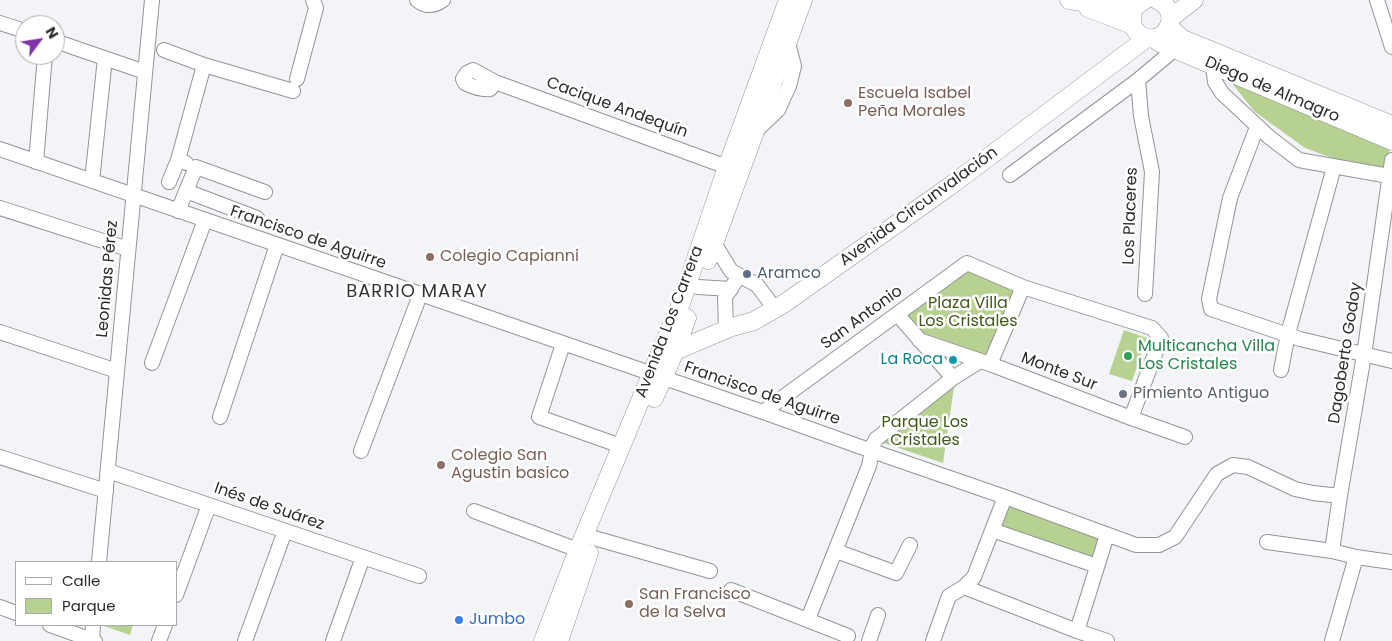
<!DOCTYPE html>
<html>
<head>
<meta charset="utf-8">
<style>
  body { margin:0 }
  #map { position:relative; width:1392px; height:641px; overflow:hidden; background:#f2f4f8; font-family:Poppins,sans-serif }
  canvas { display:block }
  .legend { position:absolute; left:15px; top:561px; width:162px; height:65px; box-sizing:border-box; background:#fff; border:1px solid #aaaaab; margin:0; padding:6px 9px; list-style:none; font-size:15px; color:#2a2b2c }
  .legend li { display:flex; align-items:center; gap:10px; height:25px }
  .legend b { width:25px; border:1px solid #aaaaab }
  .north { position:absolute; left:15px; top:15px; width:50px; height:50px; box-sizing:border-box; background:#fff; border:1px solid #aaaaab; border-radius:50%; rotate:59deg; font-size:14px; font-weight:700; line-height:20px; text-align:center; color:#2a2b2c }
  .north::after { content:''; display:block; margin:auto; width:18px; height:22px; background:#7e35a7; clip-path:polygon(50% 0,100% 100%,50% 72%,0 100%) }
</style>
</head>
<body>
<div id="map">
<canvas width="1392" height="641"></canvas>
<ul class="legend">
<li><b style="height:6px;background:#fff"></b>Calle</li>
<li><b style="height:14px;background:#b7d191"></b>Parque</li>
</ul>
<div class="north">N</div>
</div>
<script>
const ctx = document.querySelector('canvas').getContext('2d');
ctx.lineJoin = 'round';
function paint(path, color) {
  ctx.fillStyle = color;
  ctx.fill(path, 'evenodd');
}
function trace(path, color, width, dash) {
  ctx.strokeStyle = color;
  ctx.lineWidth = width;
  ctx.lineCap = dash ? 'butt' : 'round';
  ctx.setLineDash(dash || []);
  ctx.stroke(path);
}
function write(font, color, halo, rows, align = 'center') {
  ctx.font = font + ' Poppins,sans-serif';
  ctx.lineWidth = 5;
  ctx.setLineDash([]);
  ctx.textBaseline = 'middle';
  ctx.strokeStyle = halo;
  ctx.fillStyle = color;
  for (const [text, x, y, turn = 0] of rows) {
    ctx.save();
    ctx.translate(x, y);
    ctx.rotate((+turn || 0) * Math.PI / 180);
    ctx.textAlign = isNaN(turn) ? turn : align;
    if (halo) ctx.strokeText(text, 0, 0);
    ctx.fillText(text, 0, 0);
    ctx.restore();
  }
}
paint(new Path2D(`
  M1223 76 1390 146 1387 170 1340 161 1305 148 1254 111 1235 87Z
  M967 268 1018 288 990 358 920 338 902 313Z
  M1124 330 1147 338 1132 381 1109 374Z
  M955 380 943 463 878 441Z
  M1007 506 1101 536 1093 562 1000 531Z
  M104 625H133L130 635 104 626Z`), '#b7d191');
const minor = new Path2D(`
  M417 0C425 7 434 6 443 0
  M1377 0 1392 47
  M0 23 25 31
  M55 41 145 72
  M164 50 204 65
  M1213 66 1215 82 1222 93 1269 137 1299 160 1389 176
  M297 79 316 8 313 0
  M1138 80 1141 116 1152 172 1145 294
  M495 82 490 89C481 90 473 87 465 83L463 79 467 73 473 70 495 82 727 167
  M1257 127 1230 198 1209 299 1211 309 1300 339 1392 361
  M757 130 778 110 789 86 794 66 788 43
  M0 149 763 412 872 451 1005 497 1136 545H1159L1175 537 1217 474 1233 465 1248 467 1295 489 1313 493 1340 496
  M178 160 204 65 293 91
  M36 162 45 55
  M1010 175 1138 80 1175 49
  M92 181 105 58
  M169 182 178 160 186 163
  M186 191 257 218
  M0 208 128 249
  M178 211 196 167 265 192
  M714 243 731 271 757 285 775 309
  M698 287 731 289
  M897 314 953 378
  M726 330 725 297 739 276
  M0 332 117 371
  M919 340 990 364 1131 418 1185 437
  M563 344 539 417 621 446
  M152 363 205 220
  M990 364 1023 287
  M1281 370 1288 334 1334 167
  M763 412 967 263 1023 287 1152 328 1161 338 1131 418
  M220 417 277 245
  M361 451 420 295
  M0 457 106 491
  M108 471 419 576
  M474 511 578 550
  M992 530 1097 566
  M594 538 710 571
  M1267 542 1332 551 1356 557 1392 562
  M836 551 896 573 910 545
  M1332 551 1340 496 1364 355 1392 160
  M99 562 152 0
  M964 587 1077 631 1107 641
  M731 590 848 636
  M176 595 209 505
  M0 607 16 613
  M808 619 869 466 873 445 876 439 953 378 980 361
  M50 625 95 641
  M1077 631 1107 535
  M92 641 93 625
  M159 641 165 625
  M245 641 285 531
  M333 641 363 557
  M869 641 878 615
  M933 641 949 596 964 587 974 577 1005 497
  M1332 641 1356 557`);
const major = new Path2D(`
  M1069 0 1095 4 1123 5 1144 0
  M1145 0C1137 4 1132 9 1132 18 1131 25 1135 31 1140 35 1164 50 1185 12 1157 0
  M1088 8 1132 25
  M1171 18 1194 0
  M1169 27 1183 39 1193 43 1392 125
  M1153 38 1160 43 1392 141
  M708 260 803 0
  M675 351 732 327 754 321 785 303 950 186 1147 38
  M654 398 675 351 687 318
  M543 641 578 550 681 303 727 167 788 0
  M559 641 589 553`);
trace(minor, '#929497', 16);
trace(major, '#929497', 19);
trace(minor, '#fff', 14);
trace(major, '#fff', 18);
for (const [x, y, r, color] of [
  [848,103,5,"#8d6e63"],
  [430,257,5,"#8d6e63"],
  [747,274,5,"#5c6f8a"],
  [1128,356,5,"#2e9e5b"],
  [953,360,5,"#0f9aa8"],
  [1123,394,5,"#6b7280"],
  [441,465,5,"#8d6e63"],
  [629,604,5,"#8d6e63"],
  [459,620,5,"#3f7fe0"]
]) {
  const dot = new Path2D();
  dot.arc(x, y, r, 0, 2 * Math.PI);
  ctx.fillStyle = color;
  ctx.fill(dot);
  trace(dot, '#fff', 2);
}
write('16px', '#2a2b2c', '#fff', [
  ["Diego de Almagro",1272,90,23],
  ["Cacique Andequín",617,108,20],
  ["Avenida Circunvalación",919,207,-36],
  ["Los Placeres",1131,216,-88],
  ["Francisco de Aguirre",308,238,19],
  ["Leonidas Pérez",108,279,-85],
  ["San Antonio",862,318,-36],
  ["Avenida Los Carrera",670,322,-69],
  ["Dagoberto Godoy",1346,353,-81],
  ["Monte Sur",1059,372,21],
  ["Francisco de Aguirre",762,394,19],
  ["Inés de Suárez",269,507,19]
]);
write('16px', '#785e54', '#fff', [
  ["Escuela Isabel",858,94],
  ["Peña Morales",858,112],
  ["Colegio Capianni",440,257],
  ["Colegio San",451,456],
  ["Agustin basico",451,474],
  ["San Francisco",639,595],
  ["de la Selva",639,613]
], 'left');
write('16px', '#4e5e75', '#fff', [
  ["Aramco",757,274]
], 'left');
write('16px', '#43581b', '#fff', [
  ["Plaza Villa",968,304],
  ["Los Cristales",968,322],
  ["Parque Los",925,423],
  ["Cristales",925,441]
]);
write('16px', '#27864d', '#fff', [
  ["Multicancha Villa",1138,347],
  ["Los Cristales",1138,365]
], 'left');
write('16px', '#0d838f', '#fff', [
  ["La Roca",943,360]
], 'right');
write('16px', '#5b616d', '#fff', [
  ["Pimiento Antiguo",1133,394]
], 'left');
write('16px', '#366cbe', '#fff', [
  ["Jumbo",469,620]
], 'left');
ctx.letterSpacing = '1px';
write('18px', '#303234', '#fff', [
  ["BARRIO MARAY",417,292]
]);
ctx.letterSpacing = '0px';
</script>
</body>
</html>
